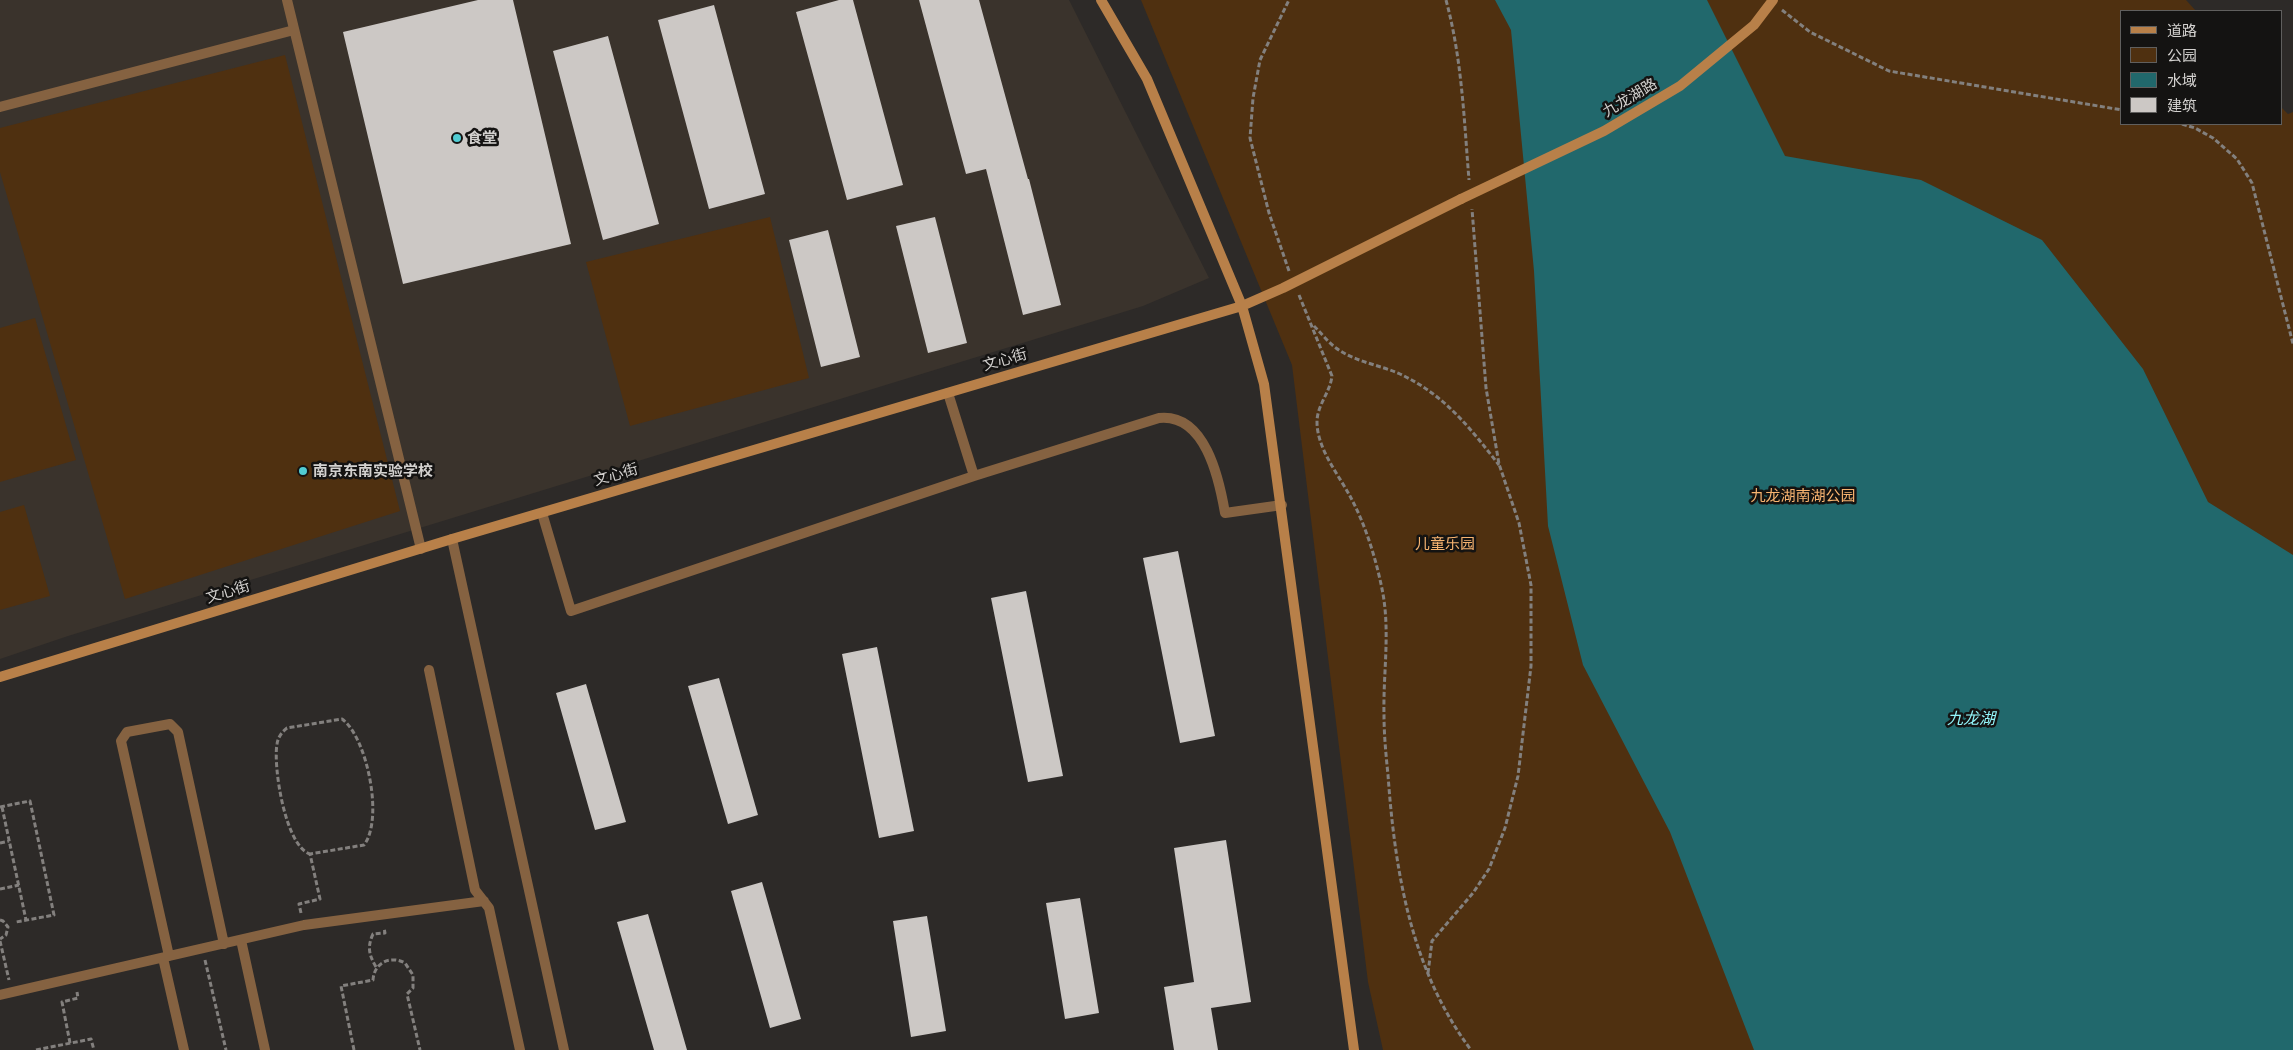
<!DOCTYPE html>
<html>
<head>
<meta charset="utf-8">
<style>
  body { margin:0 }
  #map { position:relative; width:2293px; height:1050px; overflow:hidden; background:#2d2a28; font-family:Raleway,"Noto Sans SC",sans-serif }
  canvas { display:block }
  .legend { position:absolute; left:2120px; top:10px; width:162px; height:115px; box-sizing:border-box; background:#141312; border:1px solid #605f5e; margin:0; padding:6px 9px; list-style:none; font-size:15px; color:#d3d1cf }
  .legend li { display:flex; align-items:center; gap:10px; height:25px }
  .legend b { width:25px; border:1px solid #605f5e }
</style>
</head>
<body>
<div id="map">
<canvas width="2293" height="1050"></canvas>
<ul class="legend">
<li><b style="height:6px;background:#b88049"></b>道路</li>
<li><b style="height:14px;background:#4f3010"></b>公园</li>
<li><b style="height:14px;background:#21686c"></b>水域</li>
<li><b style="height:14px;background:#ccc8c5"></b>建筑</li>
</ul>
</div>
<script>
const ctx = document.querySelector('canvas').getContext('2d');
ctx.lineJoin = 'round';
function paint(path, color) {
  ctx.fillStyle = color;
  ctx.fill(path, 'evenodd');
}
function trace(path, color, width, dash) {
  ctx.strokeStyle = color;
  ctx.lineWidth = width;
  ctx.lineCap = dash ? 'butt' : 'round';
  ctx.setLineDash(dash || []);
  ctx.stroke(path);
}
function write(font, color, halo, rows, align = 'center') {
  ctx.font = font + ' Raleway,"Noto Sans SC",sans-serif';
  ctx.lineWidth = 5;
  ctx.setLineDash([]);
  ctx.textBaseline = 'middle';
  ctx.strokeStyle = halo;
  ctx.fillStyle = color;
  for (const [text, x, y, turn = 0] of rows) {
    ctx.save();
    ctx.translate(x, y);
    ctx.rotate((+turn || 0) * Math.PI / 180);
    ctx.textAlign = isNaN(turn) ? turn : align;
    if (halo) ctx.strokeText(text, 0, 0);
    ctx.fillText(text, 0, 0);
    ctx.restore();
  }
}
paint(new Path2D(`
  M0 0H1069L1209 278 1143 306 68 636 0 659Z`), '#3a332c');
paint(new Path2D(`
  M1141 0H2186L2196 11H2122V124H2282V108L2288 114 2293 112V1050H1383L1368 982 1292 365Z
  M285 55 400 511 125 599 0 172V128Z
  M770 217 809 378 630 426 586 262Z
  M35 318 76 460 0 482V328Z
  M24 505 50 596 0 610V512Z`), '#4f3010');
paint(new Path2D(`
  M1495 0H1707L1785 156 1921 180 2042 240 2143 369 2208 502 2293 555V1050H1754L1670 832 1583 665 1548 526 1534 271 1511 30Z`), '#21686c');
paint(new Path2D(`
  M478 0H513L571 244 403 284 343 32Z
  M839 0H853L903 185 847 200 796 12Z
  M919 0H979L1028 179H1029L1061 305 1023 315 986 169 966 174Z
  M714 5 765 194 709 209 658 20Z
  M608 36 659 224 603 240 553 51Z
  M935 217 967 343 928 353 896 226Z
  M828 230 860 357 821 367 789 240Z
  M1178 551 1215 736 1180 743 1143 558Z
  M1026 591 1063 776 1028 782 991 598Z
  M877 647 914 831 879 838 842 654Z
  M719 678 758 815 728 824 688 686Z
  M586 684 626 822 595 830 556 693Z
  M1226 840 1251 1002 1211 1008 1218 1050H1174L1164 987 1194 982 1174 848Z
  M762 882 801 1019 770 1028 731 891Z
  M1080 898 1099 1013 1065 1019 1046 903Z
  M648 914 687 1050H654L617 922Z
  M927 916 946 1031 911 1037 893 921Z`), '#ccc8c5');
trace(new Path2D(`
  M1446 0C1462 59 1464 119 1469 180
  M1782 10 1810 32 1889 71 2122 110
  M2182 124 2195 128 2213 138 2237 159 2252 183 2293 344
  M1289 271 1269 213 1250 138 1253 98 1260 60 1289 0
  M1299 295 1332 376C1330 393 1317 405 1317 422 1317 449 1339 475 1351 498 1366 526 1377 562 1383 594 1390 634 1383 675 1384 715 1384 735 1386 755 1388 775 1395 872 1411 970 1471 1050
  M1314 326C1321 333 1328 342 1336 348 1355 362 1380 365 1400 374 1445 395 1470 428 1499 465
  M0 807 30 801 54 915 16 922
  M2 807 26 920
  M0 843 9 841
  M0 889 19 885
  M301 913 299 904 320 899 310 854 364 845C384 819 367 737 342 719L287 728C282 732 278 737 277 744 273 766 285 846 310 854
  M0 920 3 921 8 927 6 935 0 939
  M0 941 9 980
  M205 960 226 1050
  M376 967C369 955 367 947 373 934L385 933 384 928
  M1428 973 1432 941 1473 893 1489 869 1505 828 1518 776 1531 666V585L1519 523 1499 464 1486 388 1472 209
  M70 1043 62 1002 78 998 77 992
  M36 1050 91 1039 94 1050
  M354 1050 341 986 373 980C374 963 390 955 405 963L413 975V988L407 994 420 1050`), '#83807e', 3, [5, 2.5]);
trace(new Path2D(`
  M287 0 421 549
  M0 107 294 30
  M948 393 974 476 1159 418C1205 413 1219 478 1225 513L1282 505
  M542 513 571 611 974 476
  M452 539 564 1050
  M429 670 475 890 489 908 520 1050
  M241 940 265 1050
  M169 956 121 741 127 732 170 724 178 732 224 944
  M163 958 184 1050
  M0 995 304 925 484 901`), '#856241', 10);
trace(new Path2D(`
  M1101 0 1147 79 1242 306 1264 384 1354 1050
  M0 677 452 539 1242 306 1283 288 1461 199`), '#b88049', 10);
trace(new Path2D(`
  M1461 199 1604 131 1680 86 1754 25 1773 0`), '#b88049', 10);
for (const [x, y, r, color] of [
  [457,138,5,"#51ccd3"],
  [303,471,5,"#51ccd3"]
]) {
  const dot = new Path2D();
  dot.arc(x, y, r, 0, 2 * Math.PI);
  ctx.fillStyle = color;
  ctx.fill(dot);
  trace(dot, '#141312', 2);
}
write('15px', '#d3d1cf', '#141312', [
  ["九龙湖路",1630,98,-31],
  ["文心街",1005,360,-16],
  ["文心街",616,475,-16],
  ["文心街",228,592,-17]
]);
write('bold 15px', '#d3d1cf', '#141312', [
  ["食堂",467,138],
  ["南京东南实验学校",313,471]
], 'left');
write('15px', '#f8b470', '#141312', [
  ["九龙湖南湖公园",1803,496],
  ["儿童乐园",1445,544]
]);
write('italic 16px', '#93f6fb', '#141312', [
  ["九龙湖",1971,719]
]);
</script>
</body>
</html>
